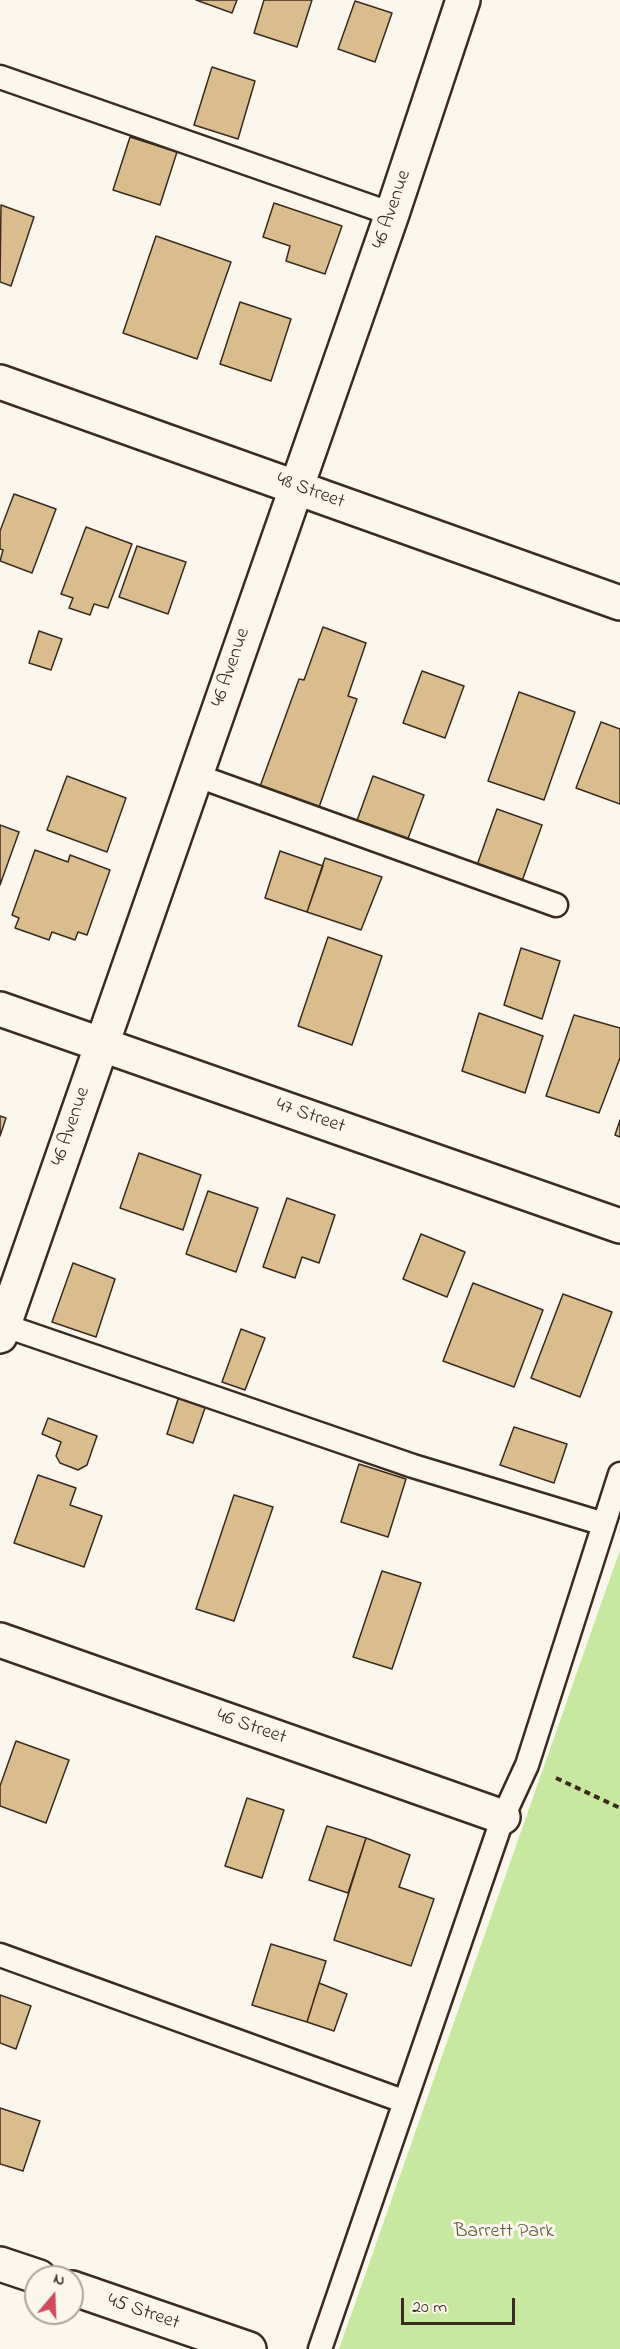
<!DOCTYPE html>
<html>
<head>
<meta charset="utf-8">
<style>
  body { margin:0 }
  #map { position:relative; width:620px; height:2349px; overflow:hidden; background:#fbf7ec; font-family:"Indie Flower",sans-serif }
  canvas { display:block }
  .north { position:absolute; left:24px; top:2265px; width:60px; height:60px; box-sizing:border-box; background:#fbf7ec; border:2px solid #aea59a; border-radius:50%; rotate:19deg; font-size:16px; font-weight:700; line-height:24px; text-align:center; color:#3b2a1e }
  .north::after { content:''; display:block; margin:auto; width:21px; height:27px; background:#d1495b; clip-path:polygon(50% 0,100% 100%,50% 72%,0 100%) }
  .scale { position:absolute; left:401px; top:2298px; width:114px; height:27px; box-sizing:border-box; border:3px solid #3b2a1e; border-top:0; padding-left:8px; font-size:18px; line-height:21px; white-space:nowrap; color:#3b2a1e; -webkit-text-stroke:4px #fbf7ec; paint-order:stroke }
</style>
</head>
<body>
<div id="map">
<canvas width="620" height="2349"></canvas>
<div class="north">N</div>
<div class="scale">20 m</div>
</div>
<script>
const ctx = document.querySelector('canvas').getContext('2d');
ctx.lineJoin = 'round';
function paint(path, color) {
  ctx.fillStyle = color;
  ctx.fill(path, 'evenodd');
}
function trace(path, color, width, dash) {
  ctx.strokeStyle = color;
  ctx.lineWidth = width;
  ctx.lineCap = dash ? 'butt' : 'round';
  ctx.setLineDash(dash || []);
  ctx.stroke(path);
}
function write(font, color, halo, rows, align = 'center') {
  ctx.font = font + ' "Indie Flower",sans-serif';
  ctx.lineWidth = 6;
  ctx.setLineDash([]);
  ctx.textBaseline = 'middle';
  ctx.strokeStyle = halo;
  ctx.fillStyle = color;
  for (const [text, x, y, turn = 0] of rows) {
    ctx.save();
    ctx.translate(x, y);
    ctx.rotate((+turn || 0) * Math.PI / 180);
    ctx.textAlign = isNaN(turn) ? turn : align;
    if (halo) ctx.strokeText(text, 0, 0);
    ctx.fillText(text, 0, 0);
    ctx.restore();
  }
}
paint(new Path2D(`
  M620 1550V2349H339Z`), '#c7e8a0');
const building = new Path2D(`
  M196 0H237L232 13Z
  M264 0H312L297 47 254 33Z
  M355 1 392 13 375 62 338 49Z
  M212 67 255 81 238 139 194 125Z
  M130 137 177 152 160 205 113 190Z
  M274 203 342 226 325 274 286 261 290 246 263 237Z
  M1 205 34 217 11 286 0 282Z
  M156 236 231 262 197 359 123 333Z
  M240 302 291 319 271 381 220 364Z
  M14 494 56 509 32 573 0 561 3 550 0 549V531Z
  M86 527 132 544 108 608 94 604 90 615 69 608 73 598 61 594Z
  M137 546 186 562 168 614 119 597Z
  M323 627 366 643 348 696 357 699 317 813 258 792 299 679 304 680Z
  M39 631 62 639 51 670 29 663Z
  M422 671 464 686 445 738 403 723Z
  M519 692 575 712 544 800 488 781Z
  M601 722 620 729V804L576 788Z
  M67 776 126 798 107 852 47 830Z
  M373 776 424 795 406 844 355 826Z
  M497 809 542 825 521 884 476 868Z
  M0 825 19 832 0 885Z
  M35 850 68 862 70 855 110 870 87 935 78 932 75 940 52 932 49 940 15 928 19 918 12 915Z
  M280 851 323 866 307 912 265 898Z
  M325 858 382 877 361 930 307 912Z
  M328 937 382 956 352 1045 298 1026Z
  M521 948 560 961 542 1019 504 1005Z
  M479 1013 543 1036 525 1093 462 1071Z
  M574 1015 620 1028V1058L599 1113 546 1096Z
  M0 1116 6 1118 0 1136Z
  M620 1120V1137L615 1135Z
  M139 1153 201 1175 183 1230 120 1208Z
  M208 1191 258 1208 236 1272 186 1254Z
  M287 1198 335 1215 319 1263 302 1257 295 1278 263 1267Z
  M421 1234 465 1252 447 1297 403 1279Z
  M73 1263 115 1279 96 1337 52 1322Z
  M473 1283 543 1310 514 1387 443 1361Z
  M563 1294 612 1312 580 1397 531 1378Z
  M241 1329 265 1338 245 1390 222 1382Z
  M180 1393 207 1402 193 1443 167 1434Z
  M48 1418 97 1436 87 1465 78 1470 60 1463 56 1456 61 1442 42 1434Z
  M514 1427 567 1444 554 1483 500 1465Z
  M359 1464 406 1479 388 1537 341 1522Z
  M38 1475 76 1488 70 1505 102 1516 84 1567 14 1543Z
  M234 1495 273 1507 234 1621 196 1609Z
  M382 1571 421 1583 392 1669 353 1657Z
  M16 1741 69 1760 46 1823 0 1806V1786Z
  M247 1798 284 1810 262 1878 225 1866Z
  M327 1826 366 1838 348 1893 309 1880Z
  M366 1838 410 1855 399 1887 434 1899 411 1966 334 1940Z
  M271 1944 326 1961 307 2022 252 2005Z
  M319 1983 347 1994 334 2031 307 2022Z
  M0 1995 31 2006 16 2049 0 2043Z
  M0 2108 40 2121 23 2171 0 2164Z`);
paint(building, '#d9bd8e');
trace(building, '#3b2a1e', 1.5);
const lane = new Path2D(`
  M0 77 392 214
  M195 775 556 905
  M0 1324 413 1466 604 1524
  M0 1955 403 2101
  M320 2349 503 1817 527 1765 620 1474`);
const street = new Path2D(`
  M0 382 620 603
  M0 1009 620 1226
  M0 1336 392 214 463 0
  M0 1640 503 1817
  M0 2264 39 2277
  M72 2288 249 2349`);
trace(lane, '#3b2a1e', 27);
trace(street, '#3b2a1e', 38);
trace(new Path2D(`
  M556 1778 620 1808`), '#3b2a1e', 4, [6, 4.5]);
trace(lane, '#fbf7ec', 22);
trace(street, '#fbf7ec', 33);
write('20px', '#3b2a1e', '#fbf7ec', [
  ["46 Avenue",393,210,-71],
  ["48 Street",310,492,20],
  ["46 Avenue",232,668,-71],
  ["47 Street",310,1117,19],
  ["46 Avenue",72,1127,-71],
  ["46 Street",251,1728,19],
  ["45 Street",143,2313,19]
]);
write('20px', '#5e5a3e', '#fbf7ec', [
  ["Barrett Park",504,2233]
]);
</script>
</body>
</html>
